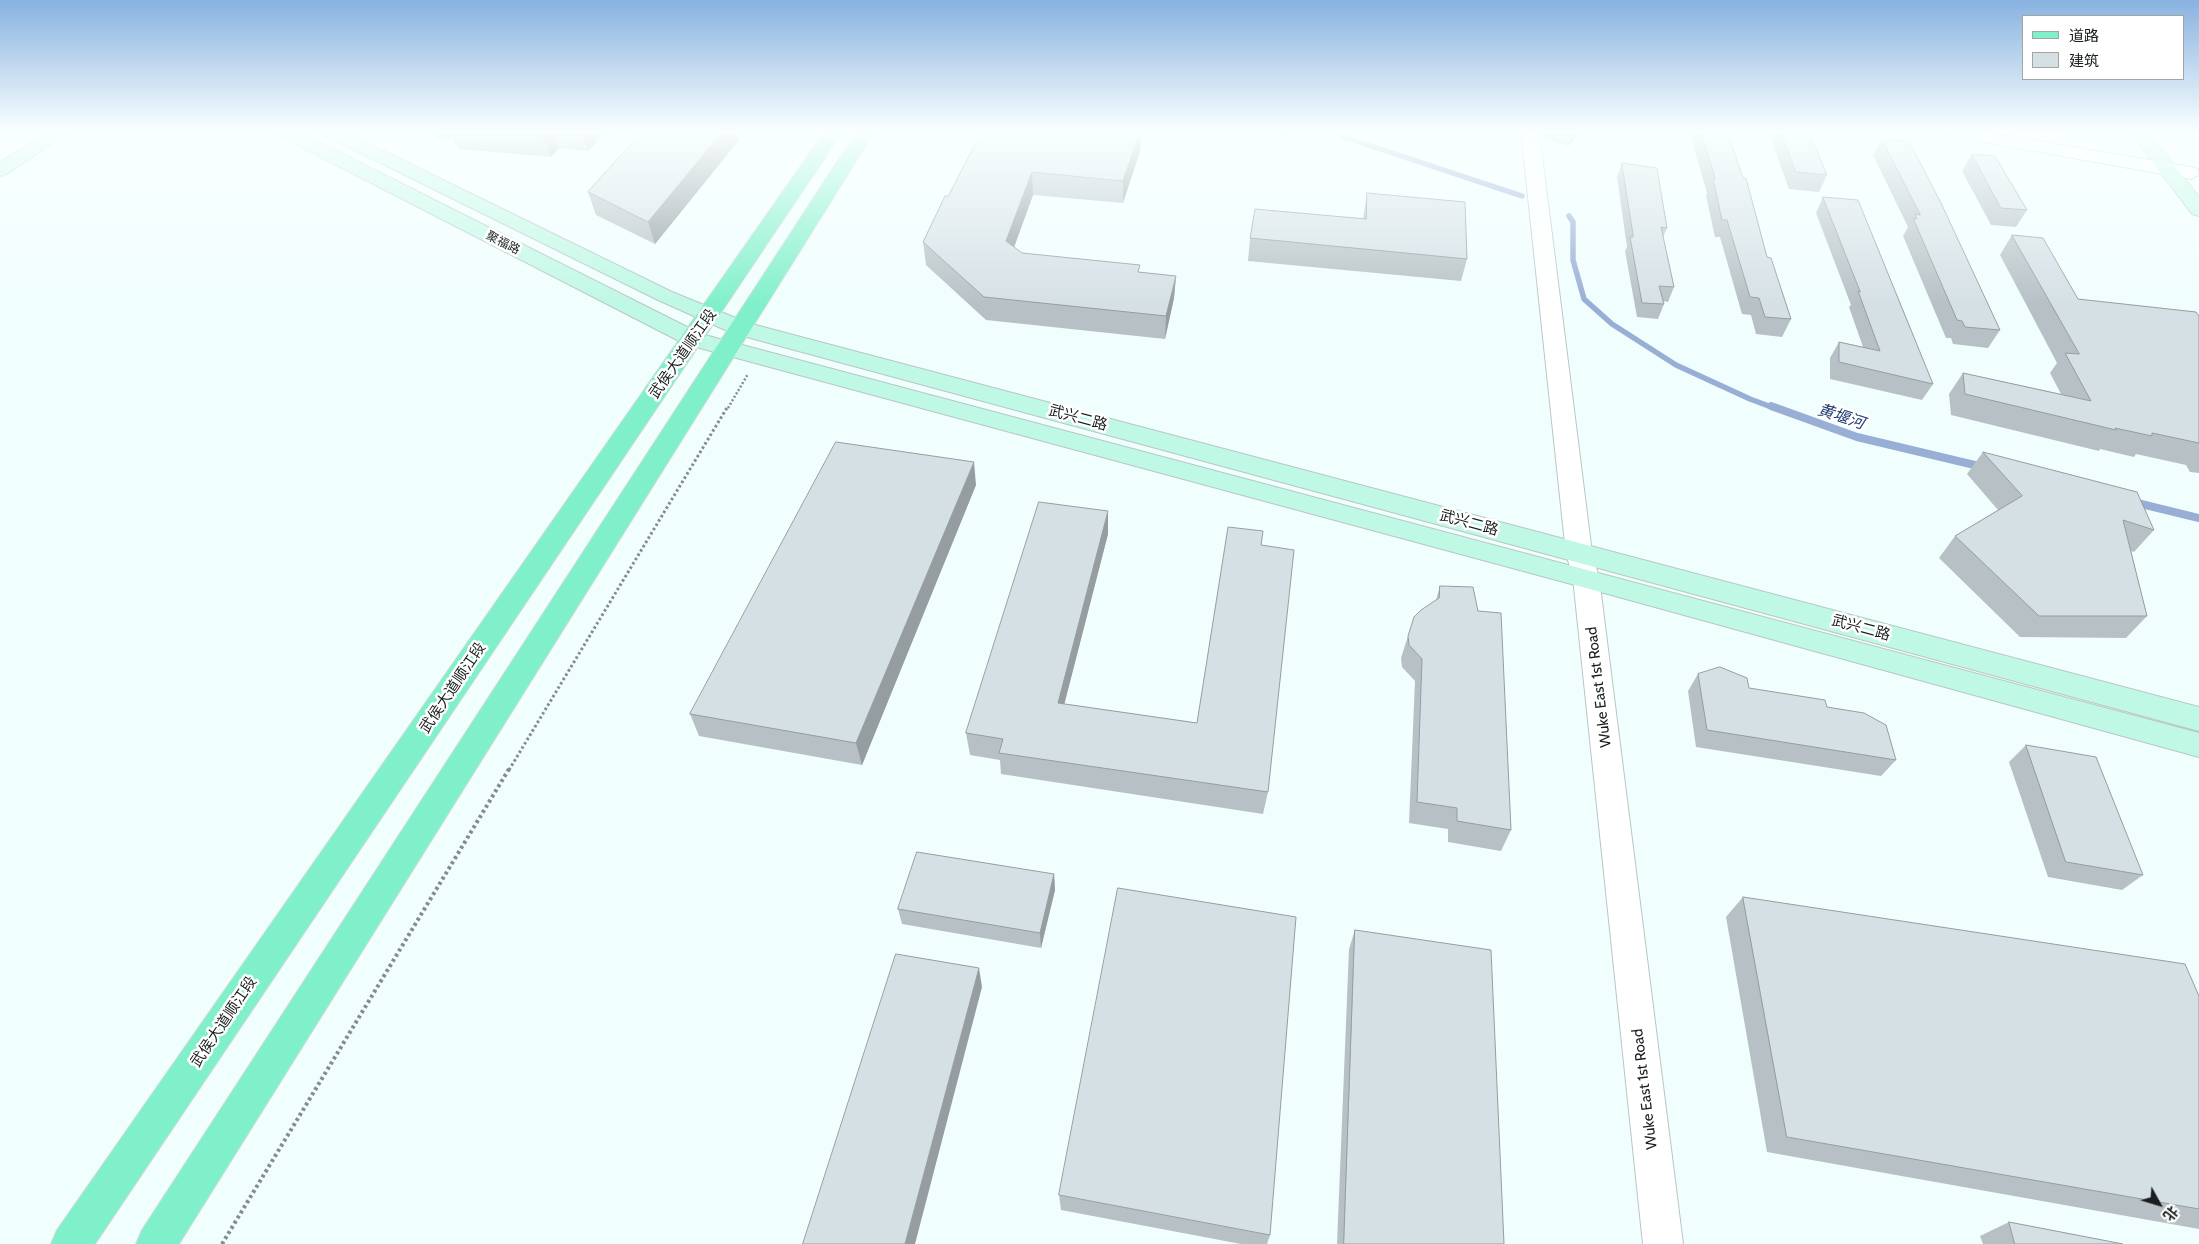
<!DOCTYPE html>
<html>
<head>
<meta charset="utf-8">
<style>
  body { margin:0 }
  #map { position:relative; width:2199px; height:1244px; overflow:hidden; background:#f1fefe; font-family:Cabin,"Noto Sans SC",sans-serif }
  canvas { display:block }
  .legend { position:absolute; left:2022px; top:15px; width:162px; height:65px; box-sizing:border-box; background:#fff; border:1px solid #a3a5a5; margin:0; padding:6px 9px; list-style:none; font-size:15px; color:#1a1e1e }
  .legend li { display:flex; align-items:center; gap:10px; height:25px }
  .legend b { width:25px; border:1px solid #a3a5a5 }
  .north { position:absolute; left:2134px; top:1179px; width:50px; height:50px; -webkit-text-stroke:4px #fff; paint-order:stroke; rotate:129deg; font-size:14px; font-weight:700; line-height:20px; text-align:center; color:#1a1e1e }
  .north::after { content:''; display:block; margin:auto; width:18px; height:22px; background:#1a1e1e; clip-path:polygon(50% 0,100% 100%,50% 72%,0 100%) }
</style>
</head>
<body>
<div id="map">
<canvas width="2199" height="1244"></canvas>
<ul class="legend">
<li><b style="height:6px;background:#80f0ca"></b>道路</li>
<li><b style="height:14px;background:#d5e0e5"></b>建筑</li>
</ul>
<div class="north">北</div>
</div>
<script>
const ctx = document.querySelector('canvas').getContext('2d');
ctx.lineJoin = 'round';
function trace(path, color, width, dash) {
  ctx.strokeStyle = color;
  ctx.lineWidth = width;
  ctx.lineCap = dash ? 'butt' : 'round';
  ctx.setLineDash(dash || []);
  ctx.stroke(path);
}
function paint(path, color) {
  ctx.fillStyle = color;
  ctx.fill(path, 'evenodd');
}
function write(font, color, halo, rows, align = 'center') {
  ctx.font = font + ' Cabin,"Noto Sans SC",sans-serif';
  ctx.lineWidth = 5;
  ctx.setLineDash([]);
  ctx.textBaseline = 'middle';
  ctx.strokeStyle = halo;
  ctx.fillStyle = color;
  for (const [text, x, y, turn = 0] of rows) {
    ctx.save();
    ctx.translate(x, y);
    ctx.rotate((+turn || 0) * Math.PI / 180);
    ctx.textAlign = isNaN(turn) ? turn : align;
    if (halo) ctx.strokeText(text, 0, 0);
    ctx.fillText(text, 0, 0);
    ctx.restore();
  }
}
trace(new Path2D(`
  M1341 136 1522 196
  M1569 216 1573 222V260L1584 299 1612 324 1676 365 1750 399 1774 408`), '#98aed5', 5.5);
trace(new Path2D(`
  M1771 406 1857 437 1983 467
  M2133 502 2199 518`), '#98aed5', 8);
const street = new Path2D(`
  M1521 131H1539L1592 553 1599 578 1683 1244H1643L1573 578 1566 553Z
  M1941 131H1979L2191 167 2198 169 2199 175 2191 179 1950 136 1944 135Z`);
const secondary = new Path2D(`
  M50 131H71L7 174 0 176V162Z
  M275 131H297L701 334 2199 733V757L1586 588 685 344 278 135Z
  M321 131H343L672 292 748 323 2199 707V731L732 333 658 300 324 135Z
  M2129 131H2147L2199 197V216L2192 214Z`);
const primary = new Path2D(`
  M825 131H843L95 1244H51L57 1230Z
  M857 131H875L179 1244H136L142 1230Z`);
trace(street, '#bac6c6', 2);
trace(secondary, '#bac6c6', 2);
trace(primary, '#dadbdb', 2);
trace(new Path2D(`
  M728 408 748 374`), '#848d8d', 2.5, [2, 2]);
trace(new Path2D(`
  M509 770 728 406`), '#848d8d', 3, [2.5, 2.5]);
trace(new Path2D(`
  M222 1244 509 769`), '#848d8d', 4, [3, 3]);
paint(street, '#fff');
paint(secondary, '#bff8e4');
paint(primary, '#80f0ca');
paint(new Path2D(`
  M433 131H617L613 135H603L588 151 559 148 551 157 459 149 457 145 455 144 453 140 436 139Z
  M643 131H736L739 140 655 244 596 215 588 192Z
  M982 131H1141V148L1123 203 1033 195 1014 247 1022 253 1139 272 1176 276 1174 298 1165 339 986 320 926 265 923 242 948 196Z
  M1270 131H1291L1284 136Z
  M1486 131H1509L1508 134 1486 132Z
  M1544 131H1583L1568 146 1542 138Z
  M1689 131H1727L1767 257 1791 319 1782 337 1756 334 1751 315 1742 314 1720 237H1715L1706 196 1707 193Z
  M1773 131H1809L1827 175 1819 192 1789 189 1770 137Z
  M2050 131H2071L2069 134Z
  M1882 139 2000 330 1988 348 1953 344 1951 338H1946L1903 236 1908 227 1873 155Z
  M1972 154 2027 210 2016 227 1991 225 1962 171Z
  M1622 163 1667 228 1663 237 1674 287 1668 302 1663 301 1664 304 1658 319 1637 317 1625 251 1627 247 1617 177Z
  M1367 193 1467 259 1461 281 1248 261 1250 238 1363 219Z
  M1823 197 1933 384 1922 400 1830 379V358L1839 342 1863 347 1849 307 1851 305 1816 213Z
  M2012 235 2078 299 2199 316V473L2190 472 2186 465 2136 454 2134 457 2100 449 2099 451 1951 415 1949 394 1963 373 2061 394 2050 373 2057 363 2000 255Z
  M1983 452 2154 530 2134 552 2131 551 2147 616 2126 638 2020 637 1939 558 1955 536 1998 510 1967 474Z
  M976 485 862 765 699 736 690 714Z
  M1108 511V534L1064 704 1197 723 1261 545 1268 792 1263 814 1001 774 1000 760 970 755 966 733Z
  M1440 586 1511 830 1501 851 1448 842V829L1409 823 1415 681 1402 667 1401 658 1408 636 1436 600Z
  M1698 674 1749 688 1896 760 1881 776 1696 747 1688 691Z
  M2026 745 2143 875 2122 890 2048 877 2009 762Z
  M1054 874 1055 890 1041 948 902 924 898 909Z
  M1743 897 2199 996V1229L1767 1152 1726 917Z
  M1355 930 1504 1244H1337L1349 949Z
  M1059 1195 1270 1235 1267 1244H1241L1061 1210Z
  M2009 1222 2123 1244H1983L1980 1236Z`), '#b7c1c5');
paint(new Path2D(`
  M548 131H553L559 148 551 157 543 136Z
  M581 131H602L603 135 588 151Z
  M611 131H617L613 135Z
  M723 131H736L739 140 655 244 648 222Z
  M1140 131H1141V148L1123 203V181Z
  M1284 131H1291L1284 136Z
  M1573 131H1583L1568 146Z
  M1032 172 1033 195 1008 264 1006 241Z
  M1176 276 1174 298 1165 339 1166 316Z
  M974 462 976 485 862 765 856 743Z
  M1108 511V534L1059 725 1058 703Z
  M1054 874 1055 890 1041 948 1040 933Z
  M979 968 982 987 915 1244H905Z`), '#959da0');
const building = new Path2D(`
  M486 131H548L543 136Z
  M643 131H723L648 222 588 192Z
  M982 131H1140L1123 181 1032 172 1006 241 1022 253 1140 265 1138 272 1176 276 1166 316 984 297 923 242 945 196H948Z
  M1701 131H1727L1743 178H1746L1767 257 1771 258 1791 319 1765 317 1759 298 1750 297 1727 220H1722L1713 179H1715Z
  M1781 131H1809L1827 175 1796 172Z
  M1882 139 1909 141 1941 203 2000 330 1965 327 1962 321 1957 320 1913 218 1917 219 1915 214 1920 215Z
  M1972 154 1995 156 2027 210 2001 208Z
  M1622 163 1657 168 1667 228 1661 227 1674 287 1659 286 1664 304 1642 303 1630 237H1633Z
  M1367 193 1465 202 1467 259 1250 238 1255 209 1366 219Z
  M1823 197 1858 200 1933 384 1839 362V342L1880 351 1858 291 1860 292Z
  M2012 235 2043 238 2078 299 2196 312 2199 316V443L2152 433V436L2115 428 2116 430 1965 394 1963 373 2091 401 2065 353 2079 354Z
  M836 442 974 462 856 743 690 714Z
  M1983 452 2137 492 2154 530 2123 520 2147 616H2039L1955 536 2022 496Z
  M1039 502 1108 511 1058 703 1197 723 1228 527 1263 531 1261 545 1294 550 1268 792 999 753 1003 739 966 733Z
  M1440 586 1473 587 1478 611 1501 613 1511 830 1457 821V808L1417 802 1422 659 1409 645 1408 636 1414 617 1421 610 1439 598Z
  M1720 667 1747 678 1749 688 1825 700 1827 707 1864 713 1886 725 1896 760 1707 730 1698 674Z
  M2026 745 2096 757 2143 875 2066 862Z
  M917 852 1054 874 1040 933 898 909Z
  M1118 888 1296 917 1270 1235 1059 1195Z
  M1743 897 2185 964 2199 996V1209L1787 1137Z
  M1355 930 1491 950 1504 1244H1344Z
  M896 954 979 968 905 1244H803Z
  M2009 1222 2123 1244H2015Z`);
paint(building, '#d5e0e5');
trace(building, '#959da0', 1);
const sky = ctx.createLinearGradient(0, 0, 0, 305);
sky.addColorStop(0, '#88b2e0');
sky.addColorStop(0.43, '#f9ffff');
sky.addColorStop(1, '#f9ffff00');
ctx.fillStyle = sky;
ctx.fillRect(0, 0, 2199, 305);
write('12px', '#1a1e1e', '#fff', [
  ["聚福路",503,243,27]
]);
write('15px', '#1a1e1e', '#fff', [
  ["武侯大道顺江段",683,354,-55],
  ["武兴二路",1078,418,15],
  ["武兴二路",1469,523,15],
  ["武兴二路",1861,628,15],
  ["Wuke East 1st Road",1599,687,-97],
  ["武侯大道顺江段",453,688,-56],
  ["武侯大道顺江段",224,1022,-56],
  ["Wuke East 1st Road",1645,1089,-97]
]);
write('italic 16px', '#284274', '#fff', [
  ["黄堰河",1841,417,18]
]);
</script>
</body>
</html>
